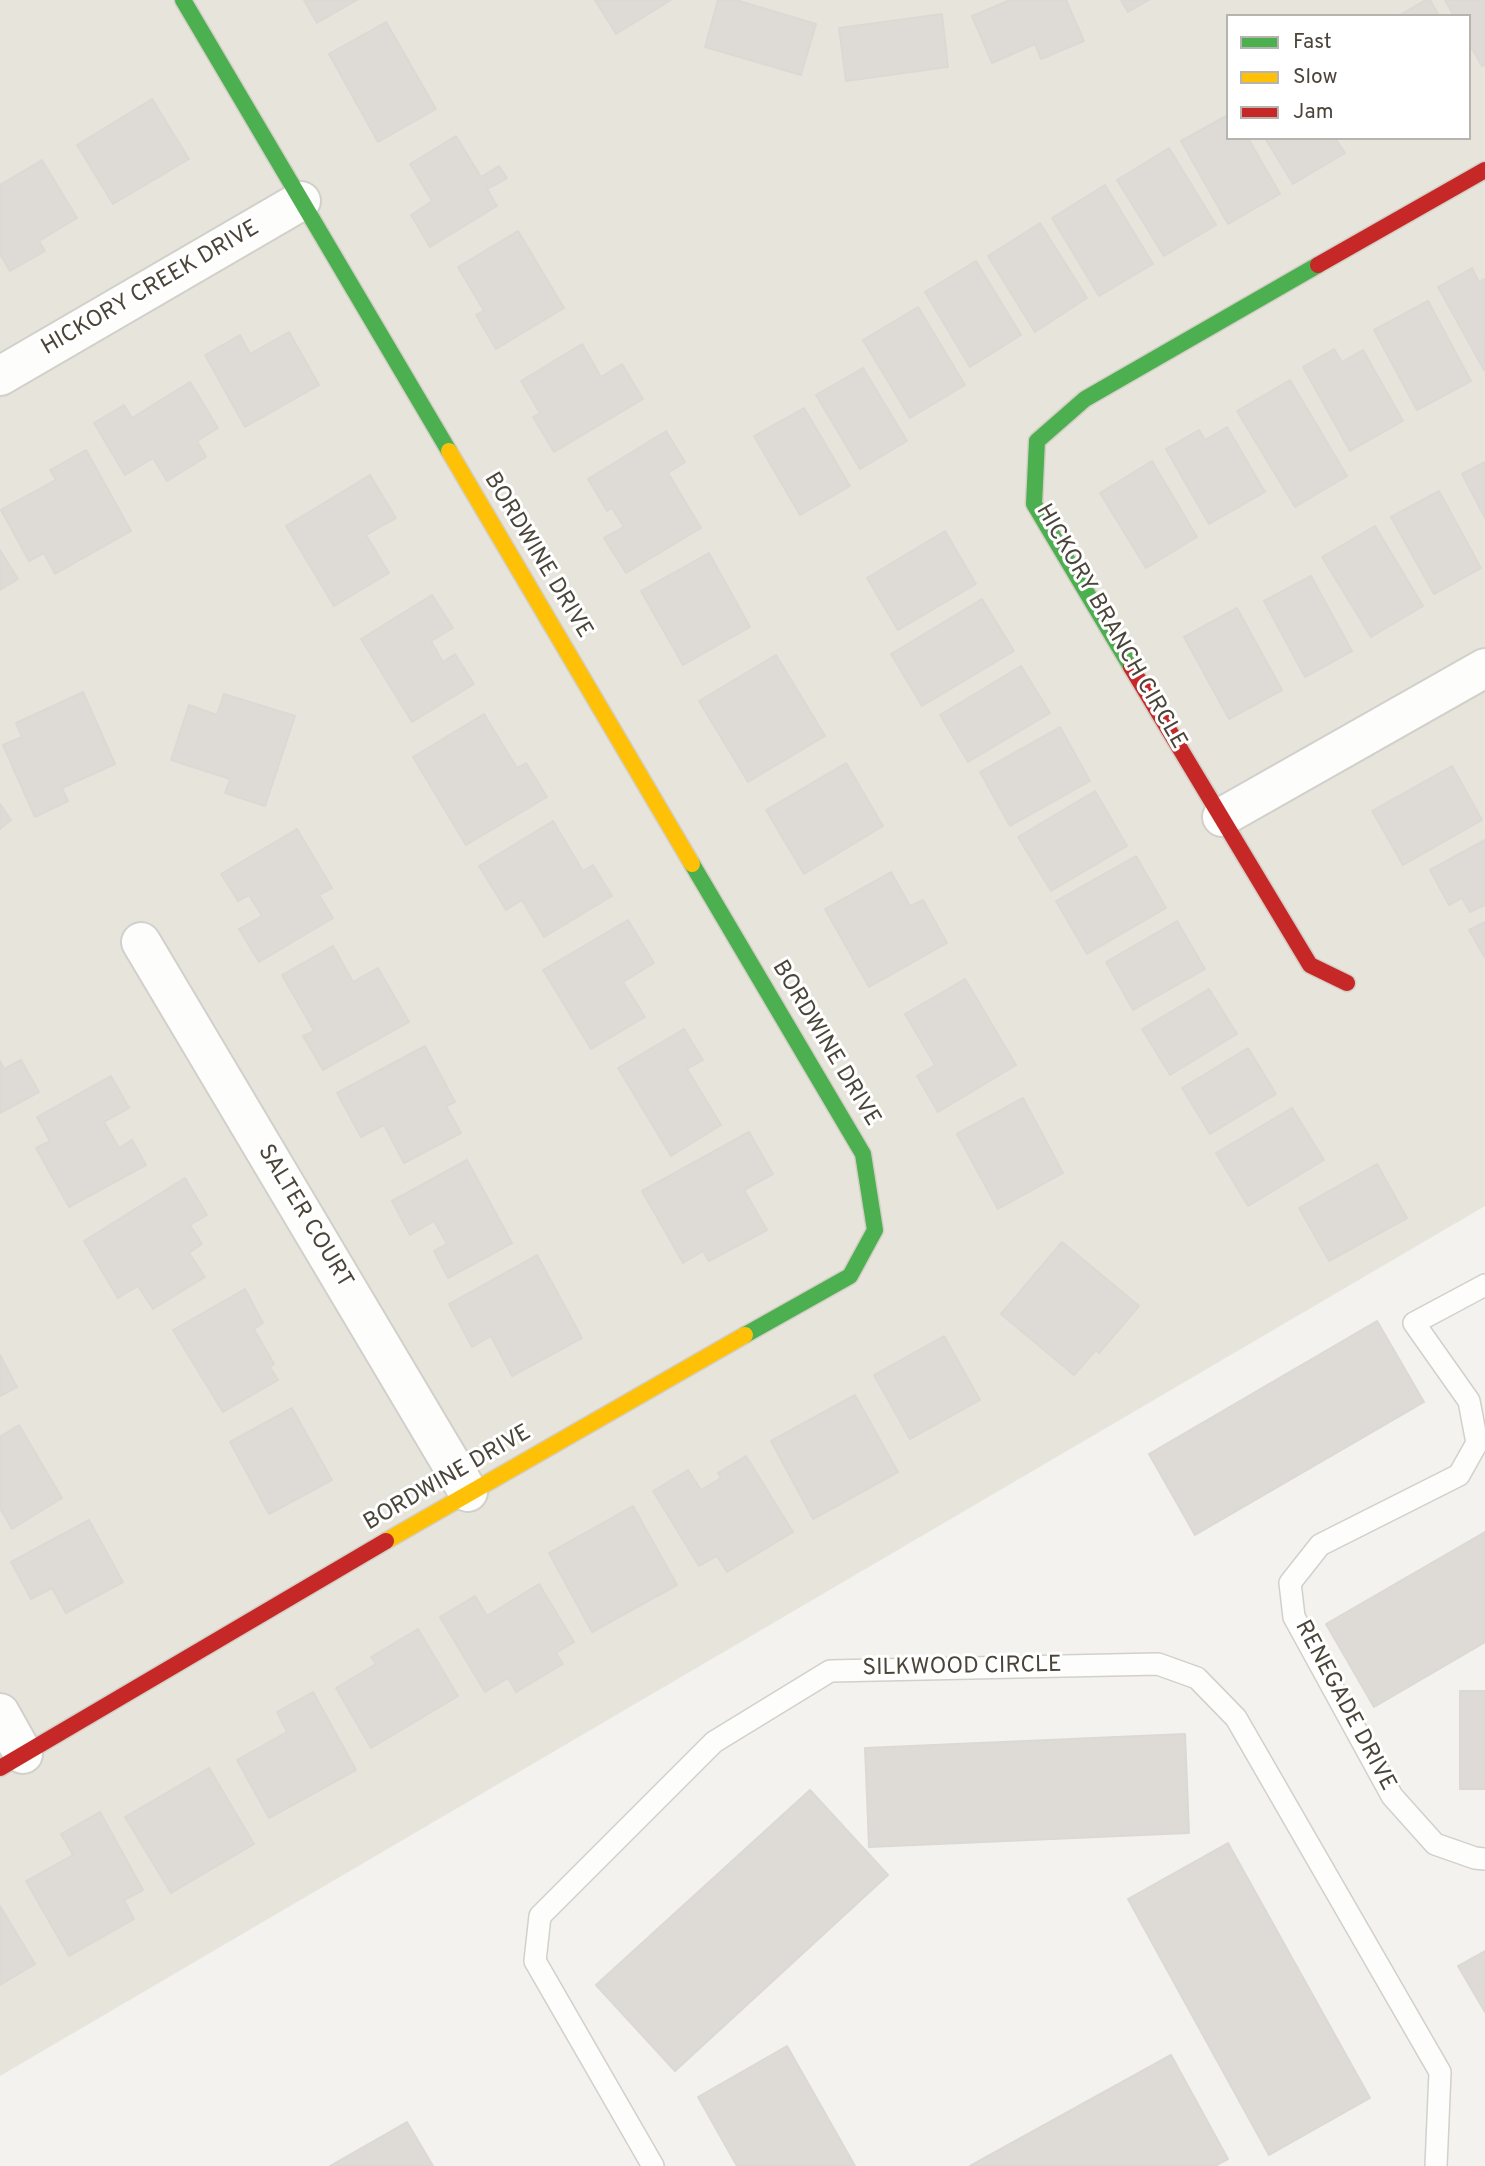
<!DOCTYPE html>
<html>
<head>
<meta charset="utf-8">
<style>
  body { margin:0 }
  #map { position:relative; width:1485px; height:2166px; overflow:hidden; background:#f4f2ee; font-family:Overpass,sans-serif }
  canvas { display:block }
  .legend { position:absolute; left:1226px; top:14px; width:245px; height:126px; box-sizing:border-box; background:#fff; border:2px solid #b7b4b0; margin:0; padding:9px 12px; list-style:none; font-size:21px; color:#4b4439 }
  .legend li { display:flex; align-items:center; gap:14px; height:35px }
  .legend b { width:35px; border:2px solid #b7b4b0 }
</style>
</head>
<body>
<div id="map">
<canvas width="1485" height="2166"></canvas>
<ul class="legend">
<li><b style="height:9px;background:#4caf50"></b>Fast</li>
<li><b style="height:9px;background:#ffc107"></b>Slow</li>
<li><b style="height:9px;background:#c62828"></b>Jam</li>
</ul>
</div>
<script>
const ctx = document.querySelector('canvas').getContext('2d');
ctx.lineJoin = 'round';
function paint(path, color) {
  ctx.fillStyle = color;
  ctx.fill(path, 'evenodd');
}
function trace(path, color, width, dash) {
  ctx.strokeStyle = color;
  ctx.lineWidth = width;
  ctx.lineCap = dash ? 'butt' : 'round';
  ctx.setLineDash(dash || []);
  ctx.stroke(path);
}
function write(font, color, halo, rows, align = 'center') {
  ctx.font = font + ' Overpass,sans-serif';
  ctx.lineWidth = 6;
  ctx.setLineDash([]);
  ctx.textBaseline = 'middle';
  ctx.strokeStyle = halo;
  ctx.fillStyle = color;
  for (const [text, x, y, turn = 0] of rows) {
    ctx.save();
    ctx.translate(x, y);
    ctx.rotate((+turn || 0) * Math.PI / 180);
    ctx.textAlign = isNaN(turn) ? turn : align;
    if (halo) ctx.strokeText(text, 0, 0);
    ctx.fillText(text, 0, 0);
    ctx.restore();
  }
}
paint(new Path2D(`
  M0 0H1485V1206L0 2076ZM1228 16H1469V138H1228Z`), '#e7e4dc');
const building = new Path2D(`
  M304 0H357L317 23Z
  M595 0H671L616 34Z
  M718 0H736L816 24 801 75 705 47Z
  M1010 0H1066L1084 41 1041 59 1035 44 992 63 972 16Z
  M1121 0H1149L1128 12Z
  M1426 0H1430L1439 16H1398Z
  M1445 0H1485V65L1482 66 1469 43V16H1454Z
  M942 14 948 67 846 81 839 28Z
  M386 22 436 109 378 142 329 54Z
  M152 99 189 159 113 204 77 145Z
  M1228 115V138H1248L1280 194 1228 224 1181 141Z
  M456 136 481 177 499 166 507 178 487 189 497 206 430 247 411 215 432 201 410 164Z
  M1265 138H1335L1345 153 1293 184Z
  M1169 148 1216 225 1164 256 1117 180Z
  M42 160 77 218 39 241 45 251 10 271 0 254V185Z
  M1105 185 1153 264 1099 296 1052 218Z
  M1040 223 1087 298 1035 332 988 256Z
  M518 231 564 308 496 349 476 315 484 311 458 267Z
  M976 261 1021 335 970 367 925 292Z
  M1472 268 1479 282 1485 279 1484 370 1438 287Z
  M1428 301 1471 381 1417 410 1374 330Z
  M918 307 965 385 910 418 863 340Z
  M289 332 319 385 245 427 205 355 240 335 250 354Z
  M582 344 601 377 622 364 643 399 554 452 533 417 540 413 521 381Z
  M1334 349 1342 362 1363 350 1403 421 1350 451 1303 367Z
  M863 368 907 441 860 469 816 395Z
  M1290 380 1347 476 1295 507 1237 411Z
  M190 382 218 428 197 441 206 457 167 481 153 458 125 475 94 423 124 405 132 418Z
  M804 408 850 486 800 515 754 436Z
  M1227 427 1265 492 1209 524 1166 449 1199 430 1205 440Z
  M666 431 685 462 668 473 701 528 626 573 604 538 624 527 612 508 607 511 588 479Z
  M86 450 131 531 55 574 44 553 29 561 1 510 56 480 50 470Z
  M1152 461 1197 537 1146 568 1100 493Z
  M1485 462V518L1462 474Z
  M370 475 396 518 366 535 389 573 334 606 286 526Z
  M1439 491 1481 568 1434 594 1391 517Z
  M1375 526 1423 606 1371 637 1322 557Z
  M945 531 976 584 898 630 867 578Z
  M0 550 18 579 0 590Z
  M709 553 750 627 683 665 641 591Z
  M1311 576 1352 651 1305 677 1264 601Z
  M432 595 453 628 431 641 443 662 455 654 474 684 412 722 361 639Z
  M982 599 1014 651 922 706 891 654Z
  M1237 608 1282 690 1229 719 1184 637Z
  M776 655 825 736 748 782 699 701Z
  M1021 666 1050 713 968 762 940 715Z
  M83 692 115 764 62 788 68 801 35 817 3 745 22 737 16 723Z
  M224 694 295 716 265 806 225 793 230 779 171 760 189 705 217 715Z
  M484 714 517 768 526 763 547 797 466 845 413 757Z
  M1060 727 1090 781 1010 826 980 772Z
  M846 763 883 826 804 874 766 810Z
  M1452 766 1482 820 1403 865 1372 811Z
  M1095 791 1127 846 1051 891 1018 837Z
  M0 804 11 820 0 829Z
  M553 821 583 871 593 865 612 896 544 937 522 900 506 910 479 866Z
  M297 829 332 888 319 895 333 918 259 962 239 929 262 916 249 895 238 901 221 874Z
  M1485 840V905L1470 912 1462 898 1449 905 1430 870Z
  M1136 856 1166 908 1087 954 1056 901Z
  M891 872 910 906 923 900 947 943 869 987 825 909Z
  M628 920 654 963 623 982 645 1017 591 1049 543 970Z
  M1177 921 1205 969 1133 1010 1106 962Z
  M1485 922V958L1469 930Z
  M333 946 353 982 378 968 409 1022 323 1070 303 1036 314 1031 282 975Z
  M965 979 1016 1065 938 1112 917 1076 935 1065 905 1014Z
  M1209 989 1237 1034 1170 1075 1142 1029Z
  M684 1029 703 1060 687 1069 721 1125 671 1156 618 1068Z
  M425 1046 455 1102 446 1106 461 1133 404 1163 384 1125 361 1137 337 1093Z
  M1248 1048 1276 1094 1210 1134 1182 1088Z
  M21 1060 39 1092 0 1113V1061L4 1069Z
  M111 1076 129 1108 104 1122 119 1148 132 1140 146 1165 69 1207 36 1148 50 1141 37 1117Z
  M1023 1098 1063 1173 998 1209 957 1134Z
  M1292 1108 1324 1160 1248 1206 1216 1153Z
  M749 1132 773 1174 744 1190 767 1230 709 1261 703 1251 683 1263 642 1191Z
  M467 1160 512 1243 448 1278 434 1251 447 1244 434 1221 410 1235 392 1201Z
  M1377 1164 1407 1218 1329 1261 1299 1208Z
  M185 1178 207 1215 190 1225 202 1244 189 1253 205 1277 153 1309 138 1286 118 1298 84 1241Z
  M1062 1242 1139 1306 1099 1353 1096 1350 1074 1375 1001 1314Z
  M537 1255 582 1338 512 1376 491 1336 472 1347 449 1304Z
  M245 1289 263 1323 254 1329 274 1364 270 1367 278 1380 223 1412 173 1330Z
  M1377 1321 1424 1402 1195 1535 1149 1454Z
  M944 1336 980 1400 910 1439 874 1375Z
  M0 1355 17 1387 0 1396Z
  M855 1395 898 1472 813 1519 771 1441Z
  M292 1408 332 1480 269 1514 230 1442Z
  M19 1425 62 1498 12 1529 0 1508V1437Z
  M746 1456 793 1532 727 1572 717 1556 699 1566 653 1491 688 1470 701 1490 721 1478 718 1473Z
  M633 1506 677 1585 592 1632 549 1553Z
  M89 1520 123 1582 66 1613 52 1588 31 1599 11 1562Z
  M1485 1532V1642L1374 1707 1326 1624Z
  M539 1584 574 1642 556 1653 563 1664 516 1692 508 1678 485 1692 440 1617 475 1596 487 1616Z
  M418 1629 458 1696 371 1748 336 1688 376 1664 371 1657Z
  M1460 1691H1485V1789H1460Z
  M313 1692 356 1770 269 1818 237 1760 287 1732 277 1712Z
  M1185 1734 1189 1833 869 1847 865 1748Z
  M209 1768 254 1844 171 1893 125 1817Z
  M810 1790 888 1875 675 2071 596 1985Z
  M100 1812 143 1890 124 1900 134 1919 69 1956 26 1881 73 1855 61 1834Z
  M1228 1843 1370 2098 1269 2155 1128 1899Z
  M0 1906 35 1964 0 1985Z
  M1485 1951V2012L1458 1966Z
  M787 2046 855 2166H737L698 2097Z
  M1171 2055 1228 2159 1215 2166H970Z
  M407 2122 433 2166H330Z`);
paint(building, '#dedbd6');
trace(building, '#dcd9d4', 2);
const lane = new Path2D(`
  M1485 1285 1414 1323 1469 1401 1477 1443 1459 1475 1320 1545 1290 1583 1294 1617 1392 1796 1435 1844 1475 1858 1485 1859
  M653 2166 535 1961 540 1916 714 1742 830 1671 1158 1664 1197 1678 1236 1718 1440 2072 1436 2166`);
const street = new Path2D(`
  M0 376 301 201
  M1222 817 1485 668
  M141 942 468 1492
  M0 1713 23 1754`);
const fast = new Path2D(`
  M183 0 449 451
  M1131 667 1034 504 1037 441 1085 399 1318 265
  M692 864 863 1154 875 1230 850 1276 745 1335`);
const slow = new Path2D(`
  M449 451 692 864
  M386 1541 745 1335`);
const jam = new Path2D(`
  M1318 265 1485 170
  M1131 667 1310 965 1347 983
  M0 1768 386 1541`);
trace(lane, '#d2d0cb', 24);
trace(street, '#d2d0cb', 42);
trace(fast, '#d3cfc5', 19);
trace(slow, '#d3cfc5', 19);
trace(jam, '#d3cfc5', 19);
trace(lane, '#fdfdfc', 21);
trace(street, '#fdfdfc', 38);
trace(fast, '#4caf50', 16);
trace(slow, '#ffc107', 16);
trace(jam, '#c62828', 16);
write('23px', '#4b4439', '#fff', [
  ["HICKORY CREEK DRIVE",151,289,-30],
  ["BORDWINE DRIVE",537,556,59],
  ["HICKORY BRANCH CIRCLE",1110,627,60],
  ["BORDWINE DRIVE",825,1044,59],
  ["SALTER COURT",304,1217,59],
  ["BORDWINE DRIVE",448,1479,-30],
  ["SILKWOOD CIRCLE",962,1668,-1],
  ["RENEGADE DRIVE",1344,1706,62]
]);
</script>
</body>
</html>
